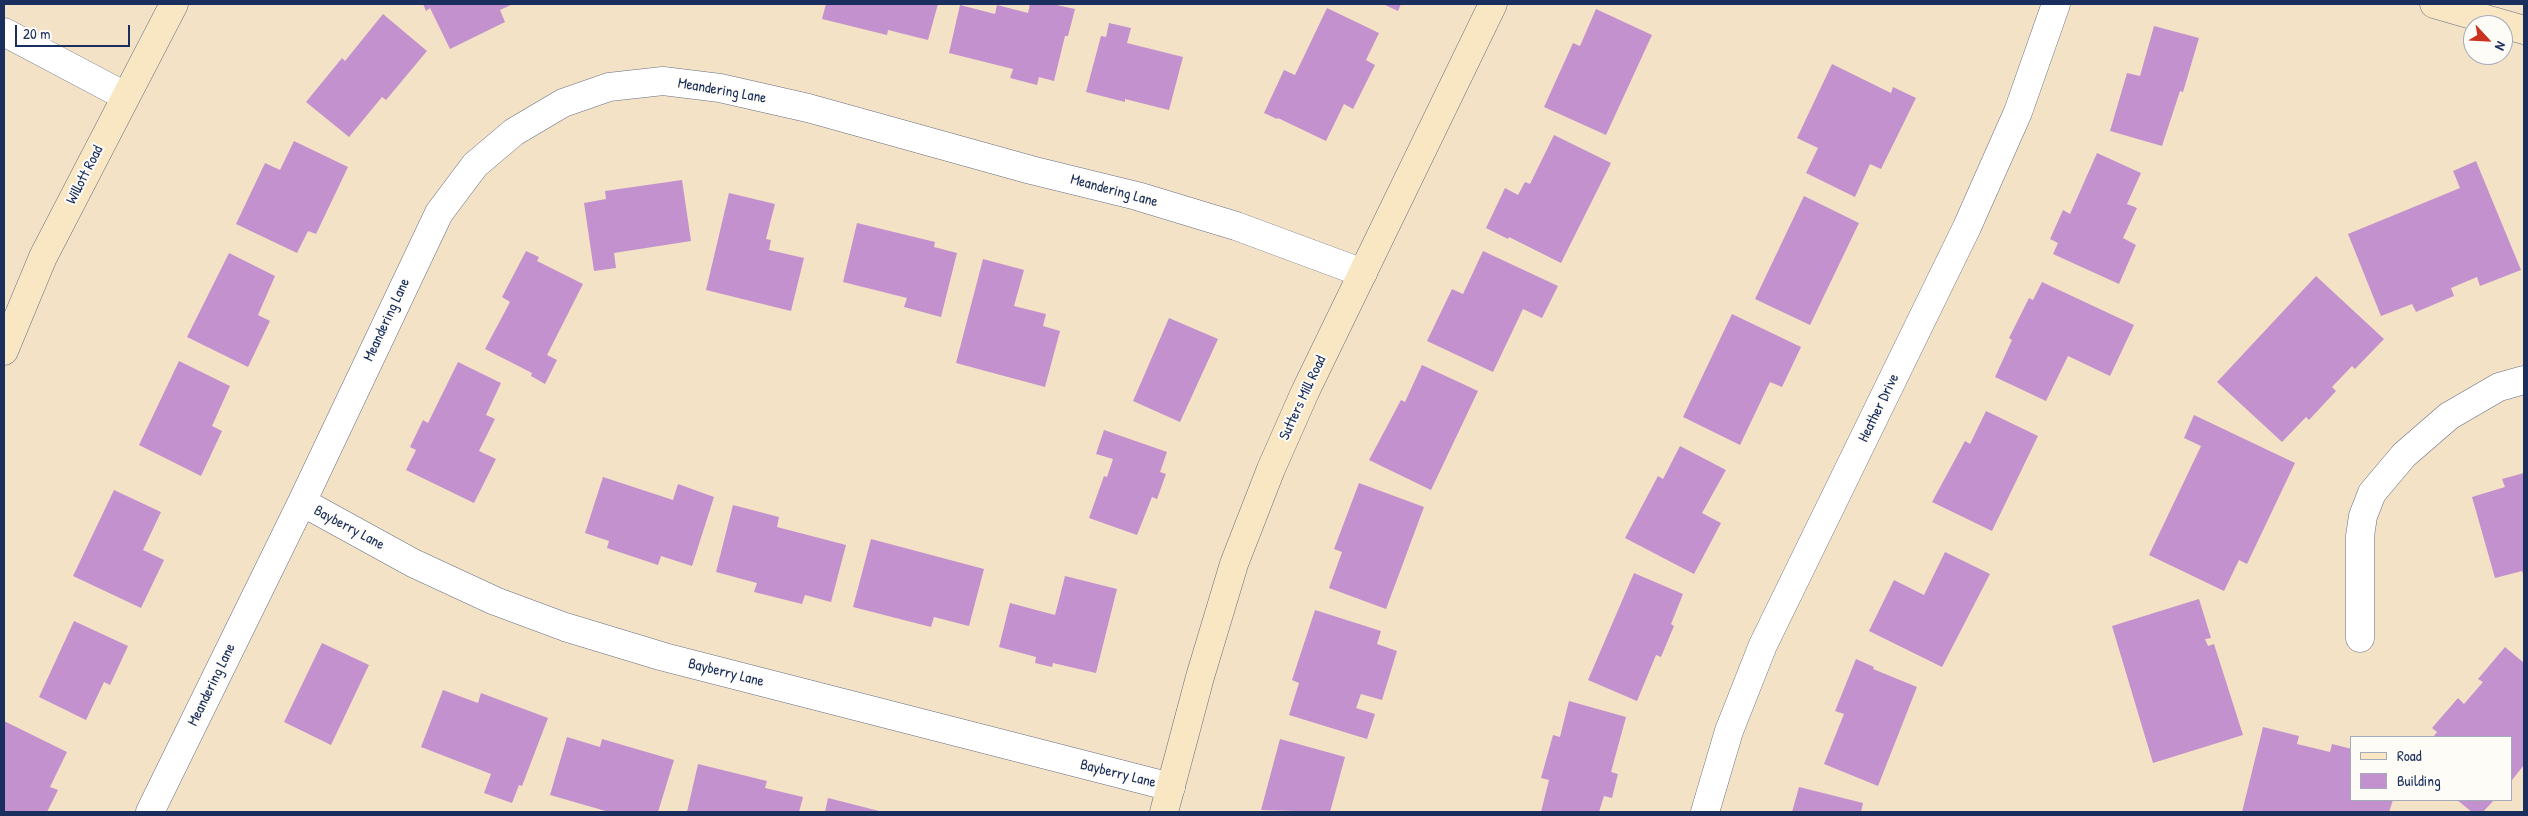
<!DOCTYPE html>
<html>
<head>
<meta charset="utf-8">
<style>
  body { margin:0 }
  #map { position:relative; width:2528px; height:816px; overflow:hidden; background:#f3e2c6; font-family:"Patrick Hand",sans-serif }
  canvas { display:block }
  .frame { position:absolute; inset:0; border:5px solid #1b2f5e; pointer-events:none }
  .legend { position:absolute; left:2350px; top:736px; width:162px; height:65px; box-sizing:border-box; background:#fdfcf7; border:1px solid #a3aaba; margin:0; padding:6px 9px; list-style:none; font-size:15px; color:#1b2f5e }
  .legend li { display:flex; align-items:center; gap:10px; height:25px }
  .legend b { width:25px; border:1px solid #a3aaba }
  .north { position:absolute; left:2463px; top:15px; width:50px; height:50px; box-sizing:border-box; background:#fdfcf7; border:1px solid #a3aaba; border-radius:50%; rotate:115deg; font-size:14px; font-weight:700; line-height:20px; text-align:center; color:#1b2f5e }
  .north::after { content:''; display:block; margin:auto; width:18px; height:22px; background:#c8321e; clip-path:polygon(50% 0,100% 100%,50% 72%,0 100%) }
  .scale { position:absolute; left:15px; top:25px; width:115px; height:22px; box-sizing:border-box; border:2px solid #1b2f5e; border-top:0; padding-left:6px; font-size:15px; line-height:18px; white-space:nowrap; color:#1b2f5e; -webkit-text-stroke:4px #fdfcf7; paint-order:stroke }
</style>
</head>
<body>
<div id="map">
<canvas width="2528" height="816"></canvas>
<div class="frame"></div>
<ul class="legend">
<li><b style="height:6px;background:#f9e7c3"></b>Road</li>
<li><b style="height:14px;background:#c392ce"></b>Building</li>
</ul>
<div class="north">N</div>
<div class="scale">20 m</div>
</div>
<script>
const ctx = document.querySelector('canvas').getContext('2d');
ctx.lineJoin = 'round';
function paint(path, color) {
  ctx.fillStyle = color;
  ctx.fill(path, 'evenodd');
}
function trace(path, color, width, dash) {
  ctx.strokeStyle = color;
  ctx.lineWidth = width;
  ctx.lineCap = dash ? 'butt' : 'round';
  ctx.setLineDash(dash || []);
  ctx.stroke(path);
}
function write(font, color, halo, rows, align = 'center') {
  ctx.font = font + ' "Patrick Hand",sans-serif';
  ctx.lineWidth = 4;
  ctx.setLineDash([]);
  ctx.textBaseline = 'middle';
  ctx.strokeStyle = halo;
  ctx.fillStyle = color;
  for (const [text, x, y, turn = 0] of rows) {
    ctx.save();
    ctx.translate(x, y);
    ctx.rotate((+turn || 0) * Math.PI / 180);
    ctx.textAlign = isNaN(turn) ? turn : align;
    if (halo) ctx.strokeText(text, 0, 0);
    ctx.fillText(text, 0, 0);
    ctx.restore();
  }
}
paint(new Path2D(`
  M423 4H513L500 10 505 22 450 49 430 8 426 11Z
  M826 4H938L928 40 888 30 887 35 822 19Z
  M1030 4H1052L1075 9 1068 36H1065L1054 81 1039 77 1037 85 1010 78 1013 69 949 53 960 5 995 14 997 5 1028 13Z
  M1383 4H1401L1398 11Z
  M1327 8 1379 33 1366 60 1375 65 1353 109 1344 104 1326 141 1278 118 1277 119 1264 113 1284 70 1295 75Z
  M1596 9 1652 35 1606 135 1544 107 1573 43 1580 46Z
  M383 14 427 51 386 100 382 97 349 137 306 102 342 58 345 61Z
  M1109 23 1131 28 1127 43 1183 57 1169 110 1125 99V102L1086 92 1101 36 1106 37Z
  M2154 26 2199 38 2183 92 2180 91 2162 146 2110 131 2127 73 2140 76Z
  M1832 64 1891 93 1893 87 1916 98 1881 169 1870 164 1855 197 1806 173 1818 148 1797 138Z
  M1554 135 1611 163 1561 263 1509 237 1508 239 1486 228 1505 188 1518 195 1525 182 1530 184Z
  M294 141 348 167 316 234 308 231 297 253 236 224 265 163 280 170Z
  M2097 153 2141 173 2127 204 2137 208 2123 238 2136 245 2119 284 2053 254 2058 243 2050 239 2063 210 2070 214Z
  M2476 161 2521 270 2480 286 2477 277 2451 288 2454 296 2416 312 2412 304 2381 316 2348 234 2460 188 2453 171Z
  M682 180 691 241 614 253 616 268 594 271 584 203 606 199 605 191Z
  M729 193 775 204 766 239 771 240 769 250 804 258 791 311 706 290Z
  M1804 196 1859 223 1810 325 1755 299Z
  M857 223 935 242 934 247 957 253 941 317 904 307 907 298 843 282Z
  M526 251 539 257 537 261 583 284 547 355 557 360 545 384 531 376 532 373 485 349 510 302 502 297Z
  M1483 251 1558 286 1542 318 1523 309 1493 372 1427 341 1452 289 1463 294Z
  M229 253 275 276 258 315 270 321 248 367 187 337Z
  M983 259 1024 270 1014 306 1046 314 1043 326 1060 331 1045 387 956 363Z
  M2316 276 2384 339 2355 369 2352 366 2332 387 2336 391 2309 420 2306 417 2282 442 2217 382Z
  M2042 282 2134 325 2110 376 2068 356 2046 401 1995 377 2012 340 2009 338 2029 298 2033 300Z
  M1732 314 1801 347 1782 387 1770 382 1740 445 1683 417Z
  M1169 318 1218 339 1180 422 1133 401Z
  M179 361 230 386 212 426 222 431 201 476 139 445Z
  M458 362 501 383 486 415 495 419 479 451 496 459 474 503 406 470 416 450 410 447 423 420 428 423Z
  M1422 365 1478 391 1431 490 1369 460 1401 400 1405 402Z
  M1986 411 2038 436 1992 531 1932 502 1965 441 1970 444Z
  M2194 415 2295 463 2247 564 2239 560 2224 591 2149 555 2201 446 2184 438Z
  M1104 430 1167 452 1160 472 1166 474 1157 499 1152 497 1137 535 1089 518 1104 476 1107 477 1113 459 1096 454Z
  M1680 446 1726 470 1702 513 1721 523 1694 574 1625 538 1658 476 1663 479Z
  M2524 473V577L2522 571 2495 578 2472 497 2505 487 2502 479Z
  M603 477 673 500 678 484 714 497 692 566 661 556 658 565 607 548 609 541 585 533Z
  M1359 483 1424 507 1386 609 1329 588 1342 552 1334 549Z
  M114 490 161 512 143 550 164 560 141 608 73 576Z
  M733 505 779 517 777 527 846 545 831 602 805 595 802 604 754 592 757 583 716 572Z
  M871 539 984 569 969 626 934 617 931 627 853 607Z
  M1945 552 1990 574 1942 667 1869 631 1894 580 1924 595Z
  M1634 573 1683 594 1671 624 1674 626 1661 657 1656 655 1637 701 1588 680Z
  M1065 576 1117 589 1096 673 1053 663 1052 667 1035 663 1036 657 999 647 1010 603 1055 615Z
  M2199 599 2211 638 2205 639 2208 646 2214 644 2243 735 2153 763 2112 626Z
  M1315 610 1381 631 1377 644 1397 651 1382 700 1361 694 1356 708 1375 714 1367 739 1289 715 1299 683 1292 680Z
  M74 621 128 646 110 685 104 682 86 720 39 697Z
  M322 643 369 665 331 745 284 722Z
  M2505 647 2524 663V765L2512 780V737H2433L2437 732 2432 728 2458 698 2464 704 2483 682 2478 679Z
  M1856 659 1874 667 1873 669 1917 687 1878 786 1824 764 1844 714 1835 711Z
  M443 690 478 703 481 693 548 718 522 786 519 785 512 803 484 793 491 774 421 747Z
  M1569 701 1626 717 1611 772 1618 774 1612 798 1604 796 1599 812H1541L1549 780 1541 778 1553 735 1560 737Z
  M4 721 67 752 50 787 58 790 47 812H4Z
  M2263 727 2299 736 2297 744 2330 752 2332 744 2352 749V800H2393L2389 812H2242Z
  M567 737 600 747 602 739 674 760 658 812H609L550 795Z
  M1280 739 1345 757 1330 812 1261 810Z
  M698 764 767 781 765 788 803 797 799 812H687Z
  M1799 787 1863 803 1861 812H1792Z
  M828 798 883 812H825Z
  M2457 800H2494L2483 812H2472Z`), '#c392ce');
const street = new Path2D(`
  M4 32 125 96
  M302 502 413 563 495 601 565 627 664 657 1171 787
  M2360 638V536L2363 516 2372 493 2404 455 2449 416 2499 387 2524 380
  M150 812 302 502 439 213 475 165 514 132 563 103 609 87 663 81 720 88 808 108 1031 170 1137 196 1236 226 1363 273
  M1705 812 1729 731 1763 645 1967 227 2018 112 2056 4`);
const secondary = new Path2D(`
  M2434 4 2524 30
  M4 351 43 257 174 4
  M1164 812 1200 677 1234 564 1271 469 1305 392 1493 4`);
trace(street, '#676e82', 29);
trace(secondary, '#676e82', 29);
trace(street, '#fff', 28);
trace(secondary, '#f9e7c3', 28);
write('15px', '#1b2f5e', '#fdfcf7', [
  ["Meandering Lane",722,91,10],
  ["Willott Road",85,175,-63],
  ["Meandering Lane",1114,191,15],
  ["Meandering Lane",387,320,-65],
  ["Sutters Mill Road",1303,398,-65],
  ["Heather Drive",1879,408,-64],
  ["Bayberry Lane",349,528,28],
  ["Bayberry Lane",726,673,14],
  ["Meandering Lane",212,685,-64],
  ["Bayberry Lane",1118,774,14]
]);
</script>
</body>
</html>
